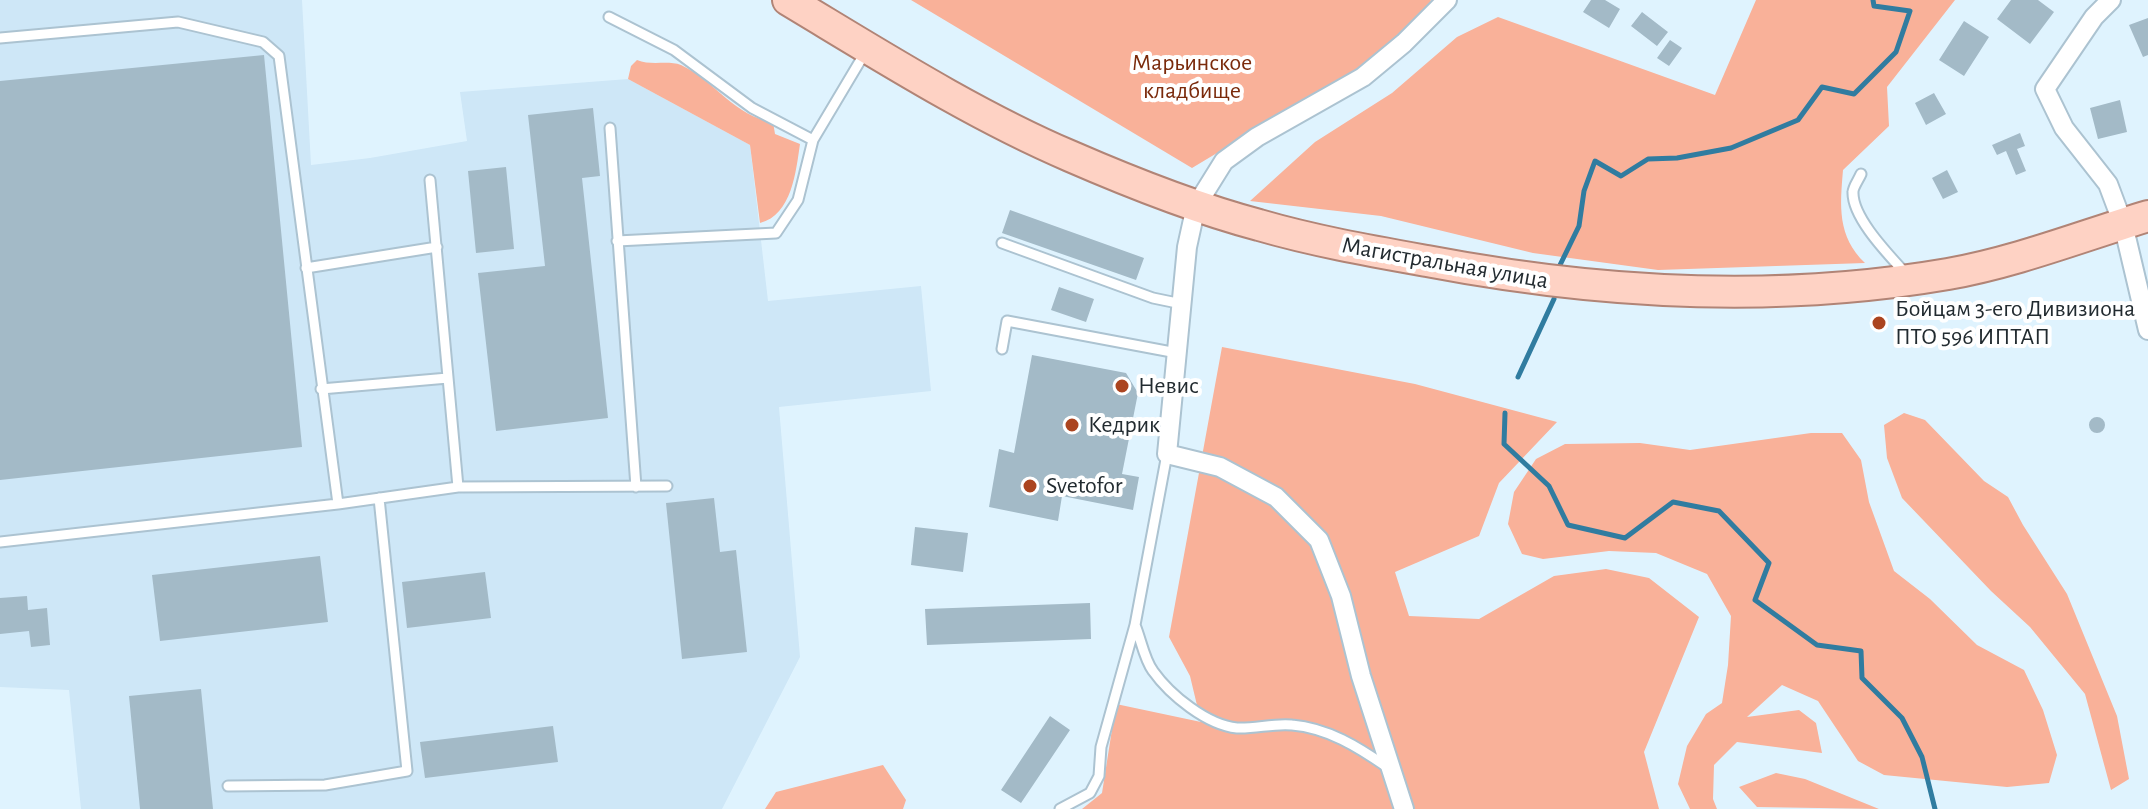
<!DOCTYPE html>
<html>
<head>
<meta charset="utf-8">
<style>
  body { margin:0 }
  canvas { display:block; background:#dff3fe }
</style>
</head>
<body>
<canvas width="2148" height="809"></canvas>
<script>
const ctx = document.querySelector('canvas').getContext('2d');
ctx.lineJoin = 'round';
function paint(path, color) {
  ctx.fillStyle = color;
  ctx.fill(path, 'evenodd');
}
function trace(path, color, width, dash) {
  ctx.strokeStyle = color;
  ctx.lineWidth = width;
  ctx.lineCap = dash ? 'butt' : 'round';
  ctx.setLineDash(dash || []);
  ctx.stroke(path);
}
function write(font, color, halo, rows, align = 'center') {
  ctx.font = font + ' "Alegreya Sans",sans-serif';
  ctx.lineWidth = 8;
  ctx.setLineDash([]);
  ctx.textBaseline = 'middle';
  ctx.strokeStyle = halo;
  ctx.fillStyle = color;
  for (const [text, x, y, turn = 0] of rows) {
    ctx.save();
    ctx.translate(x, y);
    ctx.rotate((+turn || 0) * Math.PI / 180);
    ctx.textAlign = isNaN(turn) ? turn : align;
    if (halo) ctx.strokeText(text, 0, 0);
    ctx.fillText(text, 0, 0);
    ctx.restore();
  }
}
paint(new Path2D(`
  M0 0H302L311 165 370 158 467 141 460 92 628 79 750 145 768 301 921 286 931 391 779 407 800 657 722 809H81L69 690 0 687Z`), '#cee7f7');
paint(new Path2D(`
  M911 0H1431L1424 16 1362 66 1192 168Z
  M1756 0H1955L1887 87 1889 126 1843 170C1840 206 1837 236 1865 263L1658 270 1533 253 1381 216 1250 201 1315 142 1392 93 1457 37 1498 17 1715 95Z
  M637 60C651 66 668 60 681 65 715 81 735 117 773 122L775 134 800 144C796 171 792 215 760 223L750 145 628 79 631 66Z
  M1222 347 1415 384 1557 422 1499 483 1479 536 1395 572 1409 616 1479 619 1554 576 1606 569 1649 578 1699 617 1644 752 1659 809H1082L1102 793 1116 704 1201 722 1190 676 1169 637Z
  M1904 413 1925 420 1984 481 2008 497 2023 525 2067 594 2117 716 2129 779 2111 790 2085 694 2030 627 1991 591 1902 498 1887 458 1884 425Z
  M1811 433H1842L1861 460 1869 502 1894 571 1930 599 1977 645 2024 670 2043 710 2057 755 2049 783 2007 787 1884 775 1858 761 1818 701 1782 685 1747 717 1799 710 1816 723 1822 753 1737 742 1714 765 1713 799 1717 809H1690L1678 784 1687 746 1706 714 1722 703 1728 665 1731 616 1707 574 1656 553 1609 551 1543 559 1522 554 1508 524 1514 492 1536 459 1565 444 1640 443 1690 450Z
  M883 765 906 800 903 809H765L776 792Z
  M1776 773 1805 779 1879 809 1757 807 1739 787Z`), '#f9b199');
trace(new Path2D(`
  M1560 265 1579 226 1584 191 1595 161 1621 176 1648 159 1677 158 1731 148 1798 120 1822 87 1854 94 1896 52 1910 11 1874 6 1873 0
  M1518 377 1554 299
  M1505 413 1504 444 1549 486 1568 525 1625 538 1673 502 1719 511 1769 563 1755 600 1817 645 1861 651 1862 678 1902 718 1922 757 1935 809`), '#307ca0', 5);
paint(new Path2D(`
  M1591 0H1605L1620 9 1609 28 1583 12Z
  M2011 0H2038L2054 12 2030 44 1997 19Z
  M1642 12 1668 32 1657 46 1631 26Z
  M2148 18V55L2143 57 2129 25Z
  M1964 21 1989 37 1964 76 1939 60Z
  M1670 40 1682 48 1669 66 1657 58Z
  M264 55 302 447 0 480V81Z
  M1934 93 1946 114 1926 125 1915 103Z
  M2120 100 2127 132 2098 139 2090 108Z
  M593 108 600 176 582 178 608 418 496 431 478 273 545 266 528 115Z
  M2020 133 2025 146 2017 149 2026 171 2016 175 2006 151 1997 155 1992 145Z
  M506 167 514 249 476 253 468 171Z
  M1947 170 1958 192 1943 199 1932 178Z
  M1010 210 1144 258 1136 280 1002 233Z
  M1059 287 1094 299 1086 322 1051 310Z
  M1032 355 1126 373 1138 393 1122 474 1139 477 1133 510 1062 496 1058 521 989 507 999 449 1014 453Z
  M2089 425a8 8 0 1 1 16 0a8 8 0 1 1-16 0Z
  M714 498 720 552 736 550 747 652 682 659 666 503Z
  M915 527 968 533 963 572 911 565Z
  M320 556 328 622 160 641 152 575Z
  M485 572 491 618 407 628 402 582Z
  M27 596 28 610 47 608 50 645 31 647 29 631 0 634V598Z
  M1090 603 1091 639 927 645 925 609Z
  M201 689 213 809H140L129 696Z
  M1050 716 1070 730 1021 803 1001 790Z
  M553 726 558 762 425 778 420 742Z`), '#a3bac7');
const service = new Path2D(`
  M609 17 674 50 752 108 813 140
  M0 38 178 22 263 42 279 56 338 504 0 542
  M610 128 636 487
  M1861 174C1859 179 1853 187 1853 192 1852 218 1890 256 1906 274
  M430 180 458 487
  M617 241 776 233 798 200 813 140 866 51
  M1002 243 1153 298 1182 304
  M306 268 437 247
  M1002 349 1007 321 1177 353
  M321 389 448 378
  M338 504 458 487 667 486
  M1135 625C1141 639 1144 659 1153 671 1170 695 1207 725 1237 728 1255 729 1274 723 1292 725 1328 728 1358 747 1387 767
  M228 786 325 785 407 771 379 498
  M1060 809 1090 793 1099 776 1101 747 1135 625 1167 454`);
const minor = new Path2D(`
  M2111 0 2094 17 2045 89 2064 128 2108 184 2123 224 2148 330
  M1404 809 1361 676 1341 596 1319 540 1276 497 1220 467 1167 454 1187 247 1196 206 1224 161 1257 137 1363 77 1404 43 1447 0`);
const primary = new Path2D(`
  M788 0C878 54 974 115 1070 156 1132 183 1195 208 1259 225 1314 241 1371 251 1427 261 1600 294 1774 304 1948 274 2016 262 2082 236 2148 216`);
trace(service, '#acc3d1', 13);
trace(minor, '#acc3d1', 22);
trace(primary, '#b18476', 34);
trace(service, '#fff', 9);
trace(minor, '#fff', 18);
trace(primary, '#fed2c4', 30);
for (const [x, y, r, color] of [
  [1879,323,8,"#ab441f"],
  [1122,386,8,"#ab441f"],
  [1072,425,8,"#ab441f"],
  [1030,486,8,"#ab441f"]
]) {
  const dot = new Path2D();
  dot.arc(x, y, r, 0, 2 * Math.PI);
  ctx.fillStyle = color;
  ctx.fill(dot);
  trace(dot, '#fff', 3);
}
write('24px', '#7a2a0b', '#fff', [
  ["Марьинское",1192,63],
  ["кладбище",1192,91]
]);
write('24px', '#222b30', '#fff', [
  ["Магистральная улица",1445,263,10]
]);
write('24px', '#222b30', '#fff', [
  ["Бойцам 3-его Дивизиона",1895,309],
  ["ПТО 596 ИПТАП",1895,337],
  ["Невис",1138,386],
  ["Кедрик",1088,425],
  ["Svetofor",1046,486]
], 'left');
</script>
</body>
</html>
